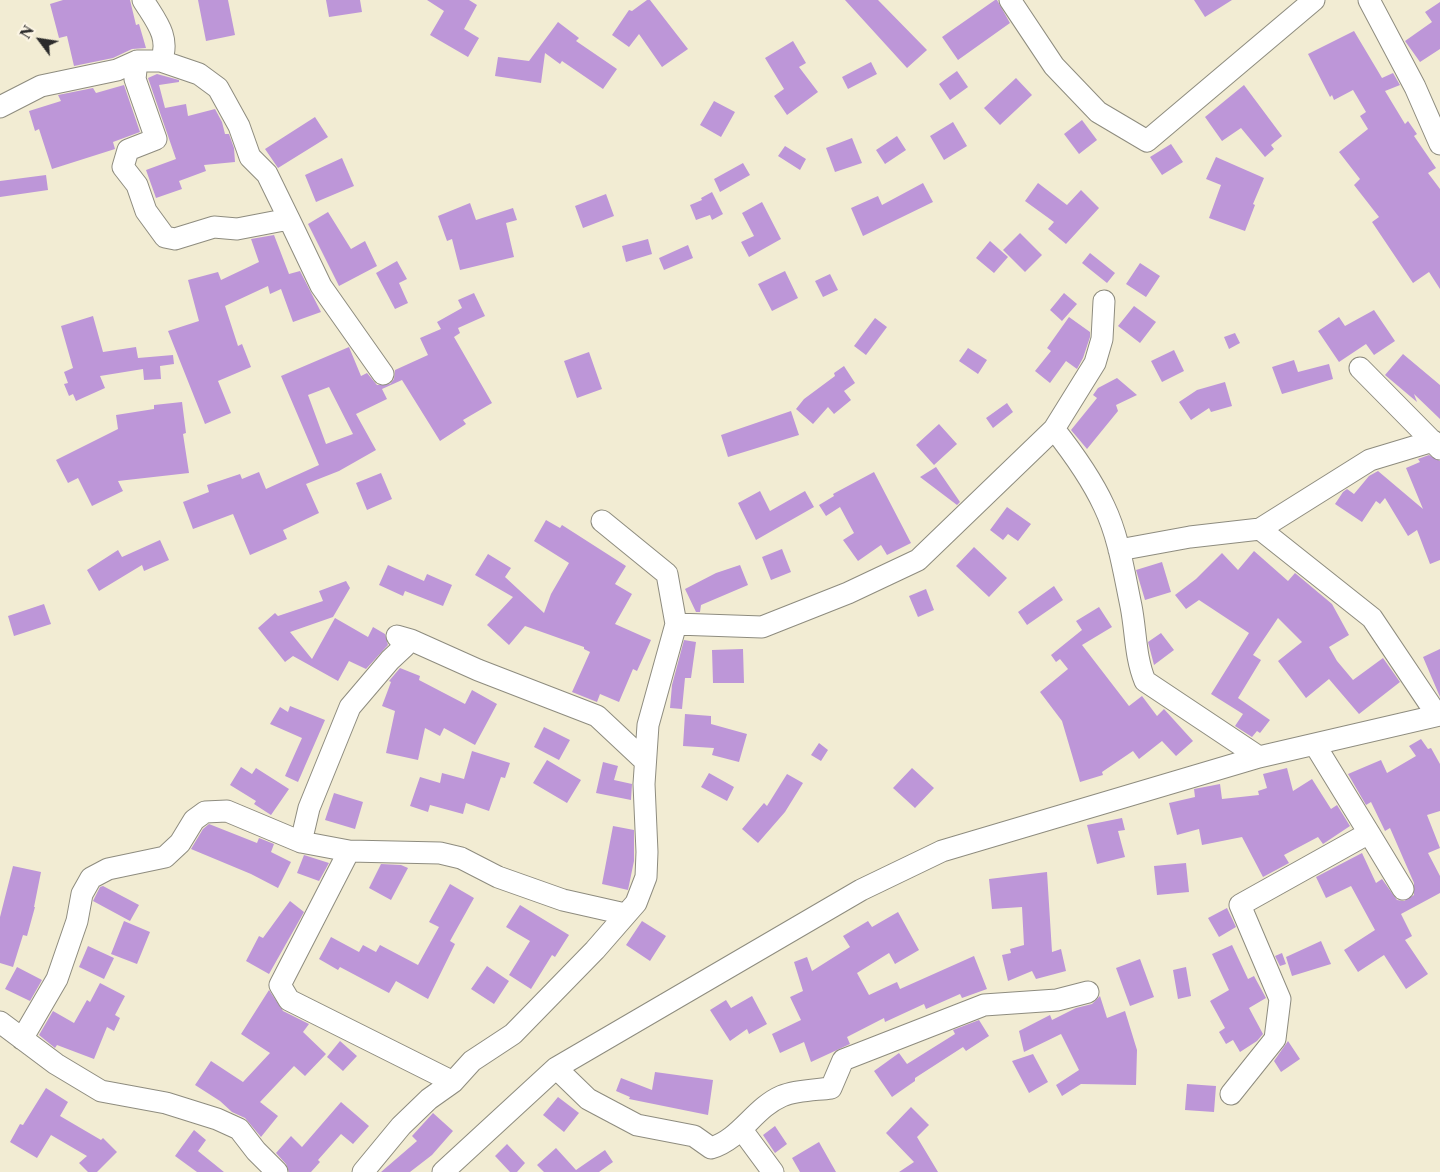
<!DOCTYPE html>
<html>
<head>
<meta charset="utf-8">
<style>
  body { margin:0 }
  #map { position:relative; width:1440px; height:1172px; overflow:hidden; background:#f2ecd3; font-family:"Libre Caslon Text",serif }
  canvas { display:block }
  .north { position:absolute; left:15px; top:15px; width:50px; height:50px; -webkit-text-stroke:4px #fcf5e5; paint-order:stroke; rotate:301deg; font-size:14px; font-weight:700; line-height:20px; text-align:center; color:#2b2b2b }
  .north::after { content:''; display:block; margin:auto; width:18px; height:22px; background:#2b2b2b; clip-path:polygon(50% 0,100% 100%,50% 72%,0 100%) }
</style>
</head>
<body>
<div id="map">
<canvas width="1440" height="1172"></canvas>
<div class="north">N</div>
</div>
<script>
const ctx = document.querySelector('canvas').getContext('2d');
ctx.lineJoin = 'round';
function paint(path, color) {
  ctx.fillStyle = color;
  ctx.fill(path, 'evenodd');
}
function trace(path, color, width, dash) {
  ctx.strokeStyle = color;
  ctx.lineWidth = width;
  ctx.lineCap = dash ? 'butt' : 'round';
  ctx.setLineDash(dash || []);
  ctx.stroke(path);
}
paint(new Path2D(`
  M63 0H130L136 25 139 24 146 48 132 49 113 58 74 66 67 36 59 38 50 4Z
  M198 0H228L235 35 206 41Z
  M326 0H360L362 12 329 17Z
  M427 0H469L477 5 464 29 479 38 468 57 430 35 444 11Z
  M647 0H650L688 49 662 67 639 34 629 47 612 35 629 10 632 11Z
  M845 0H878L927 50 907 68Z
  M995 0H997L1010 23 958 60 942 37Z
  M1194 0H1232L1205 17Z
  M1440 2V49L1420 62 1405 41 1432 22 1425 12Z
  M558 22 579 38 576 41 617 69 603 89 562 61 560 64 545 53 541 83 495 76 498 57 529 61Z
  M1354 31 1382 78 1393 73 1400 85 1385 91 1405 124 1408 121 1417 134 1414 136 1436 168 1428 173 1440 189V289L1429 272 1413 283 1372 222 1379 217 1354 185 1360 179 1339 152 1368 129 1360 116 1366 112 1353 90 1334 100 1332 95 1330 97 1308 54Z
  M793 41 806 63 799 67 818 92 787 115 774 96 784 89 765 58Z
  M871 62 877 74 848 89 842 77Z
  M957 71 968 87 950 100 939 84Z
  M157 74 179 80V82L159 85 165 108 186 104 188 116 215 109 222 122 225 134H229L234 148 235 162 204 165 206 171 179 181 182 189 156 198 146 170 176 159 148 78Z
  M1016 78 1032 95 1000 125 984 108Z
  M124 85 140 132 113 142 115 149 52 169 39 129 35 131 29 111 61 101 58 95 93 88 96 93Z
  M1244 85 1282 136 1271 145 1274 149 1265 157 1241 128 1222 141 1205 117Z
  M714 101 735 112 721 137 700 125Z
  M315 117 328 137 278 168 265 149Z
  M1082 120 1097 140 1079 154 1064 134Z
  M953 122 967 146 944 160 930 136Z
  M897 136 906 150 885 164 876 150Z
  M852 138 862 163 835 172 826 148Z
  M1171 144 1183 162 1162 175 1150 157Z
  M785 146 806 159 800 170 778 156Z
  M1216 157 1264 178 1253 204 1255 205 1245 231 1209 218 1221 185 1206 179Z
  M342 158 354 186 316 202 305 175Z
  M743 163 750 175 720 192 714 179Z
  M46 175 48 190 0 197V181Z
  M923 183 933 202 863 236 851 208 878 196 882 205Z
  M1038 183 1067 205 1081 190 1099 208 1066 244 1048 229 1054 222 1025 201Z
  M712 192 723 214 712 220 710 215 696 220 690 205 702 200 701 198Z
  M606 194 614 216 583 228 575 206Z
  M762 202 781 239 749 257 741 242 754 236 742 213Z
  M470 203 476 220 513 208 517 220 506 223 514 257 460 270 452 239 447 241 438 216Z
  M328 212 351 249 365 241 377 266 339 286 308 224Z
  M1020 233 1042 255 1025 272 1003 250Z
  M274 235 289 274 300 271 321 312 293 322 281 289 270 294 268 286 225 306 238 346 242 344 251 367 218 381 231 413 205 424 168 331 199 321 188 280 218 272 221 280 259 262 251 239Z
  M648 239 652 254 626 262 622 246Z
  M990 241 1008 257 994 273 976 258Z
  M688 245 693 258 664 270 659 258Z
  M1090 253 1115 273 1107 283 1082 263Z
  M397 261 407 279 399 283 408 303 395 309 376 273Z
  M1140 263 1160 276 1146 297 1126 284Z
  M785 271 798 298 772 311 758 284Z
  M830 274 838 290 823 297 815 281Z
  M474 293 485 316 458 328 460 333 454 337 492 403 463 420 466 424 440 441 402 380 382 389 387 399 356 414 376 450 339 471 306 484 319 513 283 530 287 539 250 555 233 514 193 529 183 502 209 492 207 485 240 474 242 479 259 472 266 489 319 465 281 376 349 347 361 376 367 373 377 385 390 384 394 379 395 370 428 355 420 338 441 329 437 322 462 308 458 300ZM329 387 353 434 326 444 308 395Z
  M1064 293 1077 304 1062 321 1050 310Z
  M1134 306 1156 322 1140 343 1118 326Z
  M1374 310 1395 341 1374 355 1366 344 1339 362 1318 331 1339 317 1345 326Z
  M93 316 103 352 136 347 138 358 173 355 174 364 160 366 161 379 144 380 143 369 100 376 105 388 76 401 73 394 69 396 64 384 68 383 64 372 73 368 61 326Z
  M1069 317 1090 332V337L1083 358 1077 369 1066 361 1050 383 1035 371 1051 351 1047 348Z
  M875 318 887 327 866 355 854 346Z
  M1235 333 1240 343 1229 349 1224 337Z
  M968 348 987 360 978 374 959 361Z
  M1174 350 1184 371 1162 382 1151 361Z
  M589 352 602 389 577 398 564 361Z
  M1403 354 1440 385V419L1414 394 1417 402 1385 375Z
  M1294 360 1298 372 1329 364 1333 379 1282 394 1272 367Z
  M844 366 855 383 844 391 851 400 834 414 828 407 813 424 796 409 804 399 835 376 834 373Z
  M1117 378 1137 395 1116 405 1118 411 1087 449 1071 430 1097 398 1093 395 1098 388Z
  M1225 382 1232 406 1211 412 1209 408 1191 420 1179 402 1197 390Z
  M182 402 186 433 183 434 189 473 118 481 123 491 92 506 78 478 68 483 56 460 118 429 116 415 154 409V405Z
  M1007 403 1013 412 993 428 986 418Z
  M791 411 799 435 728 457 721 435Z
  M939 424 957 444 934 465 916 445Z
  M1429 455 1440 461V560L1430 564 1417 530 1408 536 1385 498 1380 504 1376 501 1362 522 1335 504 1343 492 1347 489 1354 494 1369 476 1378 471 1423 509 1406 468 1420 462 1418 459Z
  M936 467 960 502 957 505 920 477Z
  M874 472 911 543 887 555 881 545 858 561 843 540 854 533 840 507 826 516 819 505 834 496 833 494Z
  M381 473 392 499 367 510 356 483Z
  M760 491 770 511 805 491 814 507 756 540 738 503Z
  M1007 507 1031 524 1018 541 1008 534 1003 540 990 530Z
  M546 520 560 528 562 525 626 566 615 584 632 594 615 624 651 640 637 671 633 669 619 702 600 694 597 702 572 692 590 652 584 649V647L525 626 509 645 487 625 513 597 475 575 488 554 511 568 505 577 544 613 551 594 569 563 534 541Z
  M160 540 169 560 144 571 142 565 99 591 87 570 118 550 122 557Z
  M974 547 1007 578 989 597 956 566Z
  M782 549 791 572 771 580 762 557Z
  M1254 551 1288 581 1295 573 1332 604 1349 635 1329 647 1337 661 1353 680 1383 658 1400 682 1359 714 1329 679 1306 698 1278 661 1302 642 1278 618 1253 655 1261 660 1238 698 1270 720 1260 733 1257 731 1252 737 1235 726 1243 714 1211 694 1249 633 1199 600 1186 609 1175 595 1196 579 1222 553 1238 570Z
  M1162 562 1171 592 1145 600 1136 570Z
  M388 565 424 581 427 574 452 585 443 606 405 591 403 596 379 585Z
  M740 565 748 585 701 605 700 612H696L685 589 716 573Z
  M346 581 350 588 333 617 290 632 312 659 335 618 368 637 373 627 385 634 388 645 366 669 349 661 338 681 293 656 285 662 258 628 275 613 278 616 323 601 319 591Z
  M1054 586 1063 600 1027 625 1018 612Z
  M926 589 934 610 918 617 909 596Z
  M44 604 51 624 14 636 8 616Z
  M1099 607 1112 627 1082 645 1129 706 1142 696 1157 716 1164 709 1193 741 1176 756 1162 741 1139 759 1133 751 1102 772 1103 775 1080 782 1062 721 1040 692 1068 669 1060 659 1056 662 1051 655 1082 630 1076 621Z
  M1161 633 1174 650 1154 665 1148 642Z
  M684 640 696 642 691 678H685L682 709 670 708 672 685Z
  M743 649 744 683H713L712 650Z
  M1440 649V697L1423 657Z
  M400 668 420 676 419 680 465 704 472 690 497 704 475 745 444 728 440 736 425 728 418 760 386 753 395 711 382 706 391 682 389 681Z
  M290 706 325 720 298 782 285 776 302 738 270 724 280 707 288 712Z
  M685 714 711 716V724L747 734 739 762 712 755 714 748 683 746Z
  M544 727 570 740 559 760 534 747Z
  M1421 739 1428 749 1431 748 1440 764V811L1427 815 1440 848 1428 853 1440 876V893L1401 914 1412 936 1405 940 1428 974 1406 989 1384 955 1358 972 1344 950 1375 930 1351 886 1326 898 1316 877 1362 853 1376 883 1382 879 1397 900 1404 901 1414 895V883L1390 828 1385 831 1371 802 1366 805 1348 774 1381 760 1387 773 1416 756 1409 746Z
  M819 743 828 750 821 761 811 755Z
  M472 751 510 763 505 778 501 777 489 811 466 803 463 814 430 805 428 812 410 806 420 777 440 783 442 773 464 779Z
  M547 760 581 780 567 803 533 783Z
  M603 762 618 766 614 780 632 784 631 800 596 793Z
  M241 767 252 774 256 768 289 789 271 815 254 804 256 801 230 785Z
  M912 768 934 788 915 808 893 788Z
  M1287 768 1293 791 1312 779 1331 809 1337 805 1350 826 1323 844 1318 837 1284 855 1289 863 1263 877 1242 837 1202 845 1199 829 1177 835 1169 803 1195 797 1194 789 1220 784 1222 799 1259 795 1258 791 1267 788 1263 774Z
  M709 773 734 787 727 801 701 787Z
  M787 774 803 783 785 812 758 843 742 829 764 803 767 806Z
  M334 793 363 802 355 829 325 820Z
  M1122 818 1125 830 1118 831 1125 857 1097 864 1087 825Z
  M209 824 257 843 259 838 274 844 271 852 291 862 278 888 251 874 191 849 203 829Z
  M613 826 634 830V861L628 890 602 884Z
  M304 855 329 863 319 881 297 873Z
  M1186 863 1189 892 1157 895 1154 866Z
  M381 864 401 865 408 868 391 900 369 888Z
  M13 866 41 872 34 907H35L27 936 23 935 13 967 0 963V917Z
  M1047 872 1052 952 1061 949 1066 971 1036 979 1032 971 1008 981 1002 955 1011 953 1010 949 1024 945 1022 907 992 909 989 879Z
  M450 884 474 898 450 941 455 944 428 999 396 981 389 993 340 967 338 970 319 959 331 937 359 952 363 945 376 952 380 945 418 965 439 927 429 922Z
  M103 886 139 905 130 921 93 901 100 887Z
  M290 901 304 912 269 974 246 961 259 936 263 938Z
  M520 905 569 935 555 957 552 955 531 989 509 975 530 941 506 927Z
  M1227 908 1236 927 1219 937 1208 918Z
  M898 912 919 950 895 964 889 953 857 973 869 995 897 982 900 989 974 956 987 989 962 998 960 994 926 1009 924 1004 885 1022 884 1018 847 1037 850 1044 811 1062 804 1042 780 1053 772 1034 801 1020 790 997 803 991 794 962 807 957 812 971 850 947 843 936 868 921 872 927Z
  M124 921 150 932 137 964 111 954Z
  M642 921 666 936 650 961 626 945Z
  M1321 941 1331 964 1292 976 1286 957Z
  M1232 945 1248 979 1254 976 1266 998 1249 1008 1263 1034 1257 1041 1240 1052 1233 1040 1226 1044 1219 1032 1225 1028 1210 1001 1229 990 1212 954Z
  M88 946 114 958 104 979 79 967Z
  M1282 953 1286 964 1280 966 1275 956Z
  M1140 959 1154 997 1130 1006 1116 968Z
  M487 966 509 981 494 1004 471 989Z
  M17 967 42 980 30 1001 5 989Z
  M1186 967 1191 996 1178 999 1173 970Z
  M100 983 125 996 115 1015 120 1018 114 1031 107 1027 94 1059 57 1045 55 1048 39 1035 53 1011 74 1023 87 1000 90 1002Z
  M269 990 283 1011 309 1024 303 1032 326 1054 305 1076 294 1066 260 1102 278 1116 261 1137 245 1118 232 1112 220 1101 195 1085 211 1061 243 1082 270 1053 241 1034Z
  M752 996 767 1024 749 1034 747 1029 730 1041 710 1010 726 1000 731 1008Z
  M1100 996 1107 1018 1125 1011 1137 1050 1136 1085 1081 1084 1062 1096 1056 1085 1079 1070 1061 1034 1024 1052 1019 1031 1050 1015 1052 1020 1076 1008 1092 1004Z
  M979 1020 989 1036 966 1051 963 1047 915 1078V1081L892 1097 874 1071 899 1053 907 1064 955 1034 953 1030Z
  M340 1041 357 1056 343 1071 327 1057Z
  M1288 1041 1300 1059 1281 1072 1274 1061Z
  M1033 1054 1048 1082 1029 1093 1012 1061Z
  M655 1072 713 1080 708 1115 629 1099 630 1097 616 1091 621 1078 652 1090Z
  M1187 1084 1216 1086 1214 1112 1185 1110Z
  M46 1088 68 1102 60 1116 101 1140 103 1138 117 1152 97 1172H88L79 1163 87 1156 51 1135 37 1158 10 1142 20 1124 23 1125Z
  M558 1097 579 1113 564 1132 543 1115Z
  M341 1102 369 1126 353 1144 341 1134 318 1160 320 1162 311 1172H289L286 1164 276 1153 291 1136 302 1147Z
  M911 1107 929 1125 917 1137 938 1172H899L914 1162 886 1133Z
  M433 1113 453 1131 432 1155 410 1172H381L417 1141 412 1136Z
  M775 1126 787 1144 775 1153 763 1135Z
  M194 1130 206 1140 198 1151 224 1172H197L175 1156Z
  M819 1142 836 1172H800L792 1158Z
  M507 1144 525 1163 517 1172H510L495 1156Z
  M556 1148 576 1170 605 1150 613 1162 599 1172H544L537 1165Z`), '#bd96d8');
const minor = new Path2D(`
  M1010 0 1054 66 1098 112 1147 141 1314 0
  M1369 0 1415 87 1440 144
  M137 61 135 79 156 139 128 150 123 167 137 185 146 211 165 237 175 239 214 227 237 229 289 219 321 286 383 374
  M161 61 199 74 218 88 239 126 250 157 267 174 289 219
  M0 107 41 86 117 70 137 61H161C171 37 155 20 143 0
  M1360 368 1440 449
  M1054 429C1073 453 1091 478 1104 506 1119 537 1124 573 1131 606 1136 631 1135 657 1145 681L1259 757
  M1433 441 1370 460 1260 529 1372 618 1437 715
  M602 521 667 574 676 624
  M1119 550 1190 537 1260 529
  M1369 833 1403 889
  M301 842 309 808 350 707 390 660 405 646 397 636 411 640 478 670 597 716 645 761
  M349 851 280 985 289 1000 453 1082
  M0 1022 56 1064 101 1091 166 1103 217 1119 239 1129 256 1151 277 1172
  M22 1039 57 979 77 921 82 894 91 878 108 869 165 857 180 843 194 820 205 812 227 811 301 842 349 851 440 853 461 858 498 877 563 900 625 914
  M556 1068 588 1099 637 1125 694 1136 711 1148C741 1139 754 1108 782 1096 796 1090 816 1090 831 1088L843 1060 984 1005 1057 1000 1088 992
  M1231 1094 1275 1039 1280 999 1240 905 1369 833 1315 745
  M742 1130 773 1172
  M363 1172 401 1126 429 1099 453 1082 472 1061 513 1034 595 950 636 903 646 877 647 852 644 784 648 725 676 624 762 627 848 593 918 560 1054 429 1095 363 1102 339 1104 301
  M443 1172 556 1068 861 890 942 851 1259 757 1440 715`);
trace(minor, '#8e8c7f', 23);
trace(minor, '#fff', 21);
</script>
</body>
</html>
